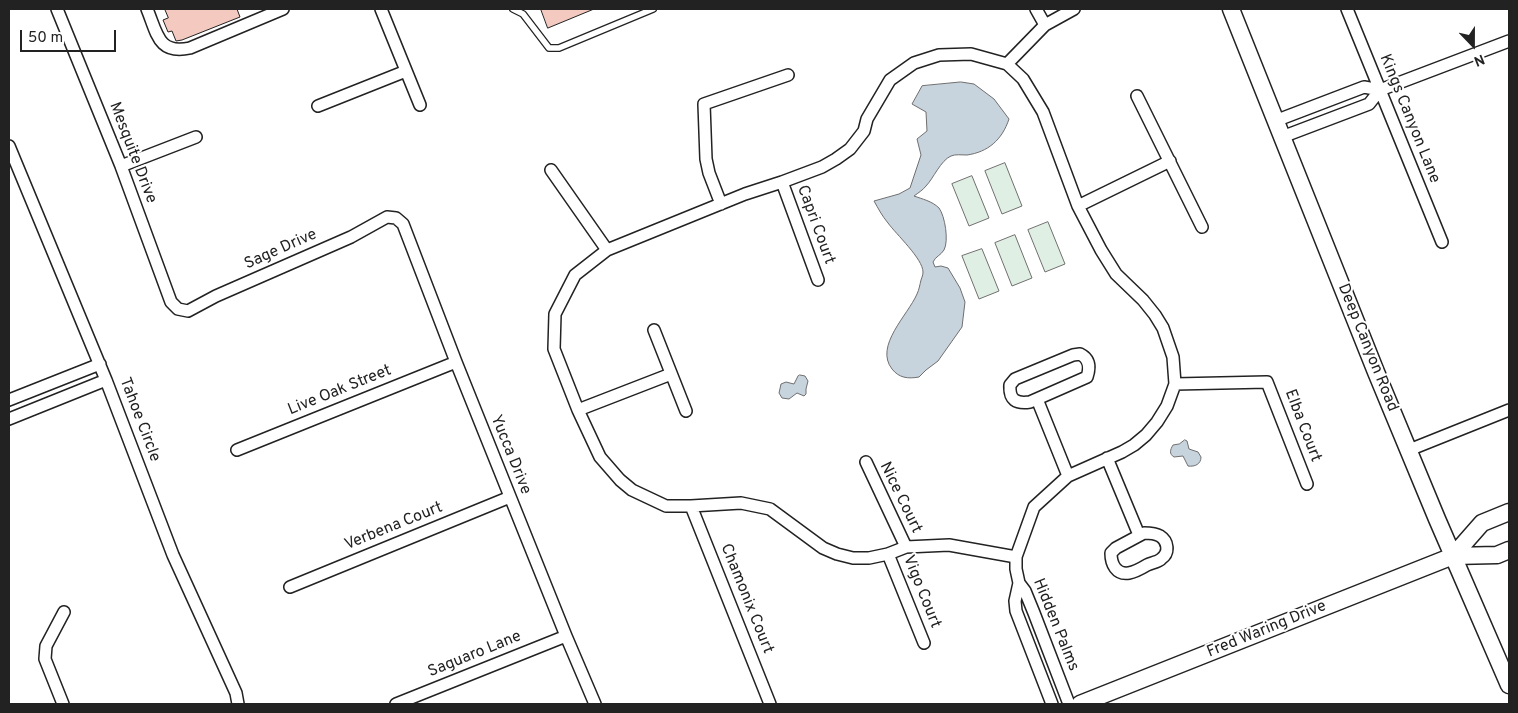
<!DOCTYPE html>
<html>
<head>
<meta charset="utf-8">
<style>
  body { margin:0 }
  #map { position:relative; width:1518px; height:713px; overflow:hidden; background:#fff; font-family:Overpass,sans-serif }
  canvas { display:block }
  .frame { position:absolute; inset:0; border:10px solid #222; pointer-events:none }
  .north { position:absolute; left:1448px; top:20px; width:50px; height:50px; -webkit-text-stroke:4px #fff; paint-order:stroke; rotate:158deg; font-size:14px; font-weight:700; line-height:20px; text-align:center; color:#222 }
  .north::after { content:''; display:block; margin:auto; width:18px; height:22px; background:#222; clip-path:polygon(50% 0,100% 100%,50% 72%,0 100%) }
  .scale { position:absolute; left:20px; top:30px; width:96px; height:22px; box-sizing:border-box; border:2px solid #222; border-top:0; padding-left:6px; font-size:15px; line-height:18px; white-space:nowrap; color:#222; -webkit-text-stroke:4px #fff; paint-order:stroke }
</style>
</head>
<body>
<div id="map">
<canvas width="1518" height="713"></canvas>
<div class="frame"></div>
<div class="north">N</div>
<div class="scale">50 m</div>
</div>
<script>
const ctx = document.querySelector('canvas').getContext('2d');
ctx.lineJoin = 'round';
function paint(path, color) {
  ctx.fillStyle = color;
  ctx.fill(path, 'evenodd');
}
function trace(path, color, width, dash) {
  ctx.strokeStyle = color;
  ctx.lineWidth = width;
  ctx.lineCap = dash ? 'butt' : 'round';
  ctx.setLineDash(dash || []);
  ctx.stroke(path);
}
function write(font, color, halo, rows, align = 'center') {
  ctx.font = font + ' Overpass,sans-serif';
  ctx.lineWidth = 4;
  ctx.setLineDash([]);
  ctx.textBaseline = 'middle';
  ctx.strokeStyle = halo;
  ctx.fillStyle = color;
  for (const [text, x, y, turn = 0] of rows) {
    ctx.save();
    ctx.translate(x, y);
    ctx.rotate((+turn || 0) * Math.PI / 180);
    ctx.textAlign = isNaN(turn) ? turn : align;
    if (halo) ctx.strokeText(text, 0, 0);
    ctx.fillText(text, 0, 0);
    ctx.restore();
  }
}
const green = new Path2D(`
  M1005 163 1022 206 1002 214 985 171Z
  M972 176 989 218 969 226 952 184Z
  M1048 222 1065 264 1045 272 1028 230Z
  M1015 235 1032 278 1012 286 995 243Z
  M982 249 999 291 979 299 962 256Z`);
paint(green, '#e0efe3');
trace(green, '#6f6f6f', 1);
const water = new Path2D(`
  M961 82 974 84 994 99 1009 119C1002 140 988 152 967 155 962 155 955 154 951 156 941 160 933 179 926 186 923 190 918 193 914 196 922 199 932 201 939 208 945 216 949 241 944 250 941 255 935 257 933 262L935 267 941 266 948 268 960 288 965 302 962 327 938 361 926 370 919 377C908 379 899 378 892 369 874 346 908 315 917 294 919 290 920 284 921 280 922 277 923 275 923 272 923 259 896 234 888 223 882 216 878 208 874 201L899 194 910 188 921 155 917 139 927 131 926 112 912 104 922 86Z
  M800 375 805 376 808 381 806 389V394L804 396 797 393 789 399 782 398 779 393 781 384 786 382 794 384 798 376Z
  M1185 440 1187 441 1189 449 1198 452 1201 457C1201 464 1195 467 1188 466L1183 456 1174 457C1169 454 1170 450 1173 445L1179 444Z`);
paint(water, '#c7d3dd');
trace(water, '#6f6f6f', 1);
const building = new Path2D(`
  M165 9H237L240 17 182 40 176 41 172 31 168 32 163 20 168 18Z
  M541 9H594L548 28Z`);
paint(building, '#f3c9c0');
trace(building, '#222', 1);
const lane = new Path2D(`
  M513 9 523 14 549 48H559L653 9`);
const street = new Path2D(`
  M57 9 121 166 171 302 178 309 188 311 216 296 351 237 387 217 396 218 403 224 456 362 566 636 595 704
  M147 9C157 33 158 55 190 48L283 9
  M381 9 420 105
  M1036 9 1045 25
  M1347 9 1442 242
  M1007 64 1045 25 1074 9
  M1137 96 1202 227
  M318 106 406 71
  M1275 121 1364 87 1380 90
  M1282 137 1369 104 1380 90 1509 41
  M9 146 106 380 173 555 236 693 238 704
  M121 166 196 137
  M551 170 607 250
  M782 182 818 280
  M721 204 709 173 706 159 704 104 788 75
  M1078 206 1170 161
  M654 330 686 411
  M1080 354C1090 359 1090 368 1087 377L1030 402C1016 404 1009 400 1010 385L1015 379 1073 355Z
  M1175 384 1267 382 1307 484
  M1037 399 1068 476
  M9 400 100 364
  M578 410 671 374
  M9 419 106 380
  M237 450 456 362
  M1409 450 1509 410
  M1107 458 1139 535
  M866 462 906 547
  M691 506 770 704
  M1144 533C1150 533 1155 533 1160 536 1168 541 1170 553 1161 559 1158 562 1151 563 1147 565 1142 568 1135 572 1129 573 1116 575 1111 564 1111 553L1116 548Z
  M888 554 924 643
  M1016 557 949 545 906 547 888 554 869 558H853L837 554 823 548 770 509 741 503 691 506H666L632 490 620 480 600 457 578 410 554 349 555 314 575 275 607 250 745 194 782 182 822 167 836 159 850 149 864 131 867 119 890 80 914 63 939 55 971 54 1007 64 1023 79 1043 112 1078 206 1101 250 1116 274 1143 300 1155 315 1163 328 1173 357 1175 384 1167 406 1157 422 1146 435 1134 445 1122 452 1068 476 1034 507 1016 557V569L1019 583 1025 591 1034 613 1069 704
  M1019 583 1015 601 1016 611 1052 704
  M290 587 510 497
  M63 704 45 659 46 646 64 612
  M396 704 566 636`);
const secondary = new Path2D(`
  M1231 9 1376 372 1437 519 1509 685
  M1453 556 1482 523 1509 512
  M1080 704 1453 556 1497 555 1509 550`);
trace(lane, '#222', 8);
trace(street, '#222', 14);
trace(secondary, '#222', 19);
trace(lane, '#fff', 5.5);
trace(street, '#fff', 11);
trace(secondary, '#fff', 16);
write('16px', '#222', '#fff', [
  ["Kings Canyon Lane",1409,119,68],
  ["Mesquite Drive",132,153,69],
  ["Capri Court",815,225,70],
  ["Sage Drive",281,250,-24],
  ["Deep Canyon Road",1367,348,68],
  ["Live Oak Street",340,391,-22],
  ["Tahoe Circle",139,420,69],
  ["Elba Court",1302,426,69],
  ["Yucca Drive",510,455,68],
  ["Nice Court",900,498,64],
  ["Verbena Court",394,527,-22],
  ["Vigo Court",921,592,68],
  ["Chamonix Court",746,599,68],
  ["Hidden Palms",1055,625,68],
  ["Fred Waring Drive",1267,630,-22],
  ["Saguaro Lane",475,655,-22]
]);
</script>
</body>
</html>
